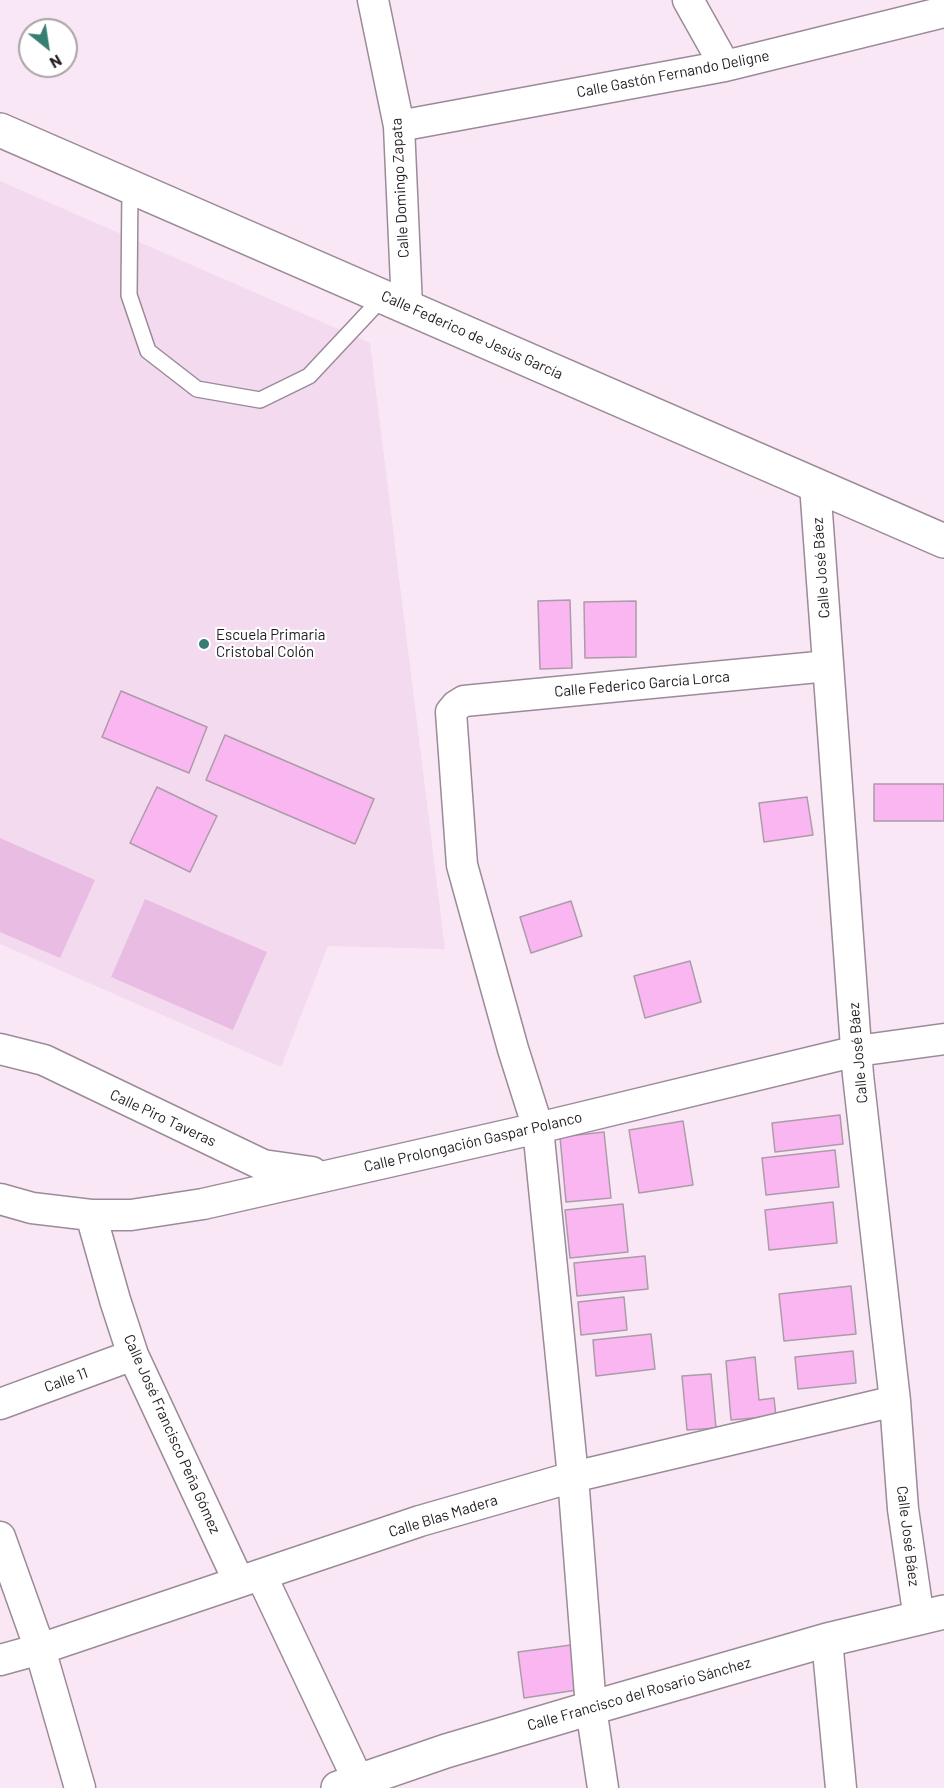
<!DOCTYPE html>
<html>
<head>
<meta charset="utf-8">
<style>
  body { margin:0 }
  #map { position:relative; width:944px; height:1788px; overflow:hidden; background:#f9e7f6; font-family:Barlow,sans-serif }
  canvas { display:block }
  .north { position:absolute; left:18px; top:18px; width:60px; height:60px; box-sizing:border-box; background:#fff; border:2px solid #a6a4a6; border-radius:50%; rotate:150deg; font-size:16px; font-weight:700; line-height:24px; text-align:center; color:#211b20 }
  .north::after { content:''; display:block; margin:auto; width:21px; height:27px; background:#387d72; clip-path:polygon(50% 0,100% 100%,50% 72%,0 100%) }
</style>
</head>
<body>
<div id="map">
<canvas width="944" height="1788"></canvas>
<div class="north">N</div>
</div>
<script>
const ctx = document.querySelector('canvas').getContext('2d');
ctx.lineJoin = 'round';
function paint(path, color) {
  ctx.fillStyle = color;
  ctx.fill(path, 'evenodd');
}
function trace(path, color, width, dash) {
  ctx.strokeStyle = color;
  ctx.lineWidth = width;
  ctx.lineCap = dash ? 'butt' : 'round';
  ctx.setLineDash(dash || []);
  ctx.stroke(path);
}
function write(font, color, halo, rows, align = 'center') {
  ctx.font = font + ' Barlow,sans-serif';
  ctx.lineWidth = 4.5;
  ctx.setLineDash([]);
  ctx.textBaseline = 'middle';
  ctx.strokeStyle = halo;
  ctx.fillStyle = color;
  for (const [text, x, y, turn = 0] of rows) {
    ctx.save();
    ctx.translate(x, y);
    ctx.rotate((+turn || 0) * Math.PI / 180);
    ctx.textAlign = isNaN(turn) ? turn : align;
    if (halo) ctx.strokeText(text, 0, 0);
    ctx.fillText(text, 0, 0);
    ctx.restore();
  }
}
paint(new Path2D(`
  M0 181 370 343 445 949 328 946 281 1067 0 944Z`), '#f3daef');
paint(new Path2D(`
  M0 838 95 880 60 958 0 932Z
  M145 899 267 952 233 1030 111 977Z`), '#e9bde3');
const building = new Path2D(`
  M570 600 572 668 540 669 538 601Z
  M636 601V657L585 658 584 602Z
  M121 691 207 727 189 773 102 737Z
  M225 735 374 799 355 844 206 780Z
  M874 784H944V821H874Z
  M157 787 217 816 190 872 130 843Z
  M807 797 813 835 764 842 759 803Z
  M571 901 582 936 531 953 520 917Z
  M690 961 701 1002 645 1018 634 976Z
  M840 1115 843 1144 775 1152 772 1123Z
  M683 1121 693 1185 639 1193 629 1130Z
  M604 1132 611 1198 566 1202 560 1137Z
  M835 1150 839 1187 766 1195 762 1158Z
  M833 1202 837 1243 769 1250 765 1210Z
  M623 1204 628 1252 570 1258 565 1210Z
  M645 1256 648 1289 577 1296 574 1263Z
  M851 1286 856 1334 784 1341 779 1294Z
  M624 1297 627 1330 581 1335 578 1302Z
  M651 1334 655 1369 596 1376 593 1340Z
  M853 1351 856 1383 798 1389 795 1357Z
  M755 1357 759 1400 774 1398 776 1416 731 1420 726 1361Z
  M711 1374 716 1428 687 1430 682 1376Z
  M571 1645 577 1690 524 1698 518 1652Z`);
paint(building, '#fab6f1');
trace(building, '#ac9ba9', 1.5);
const service = new Path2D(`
  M130 186 129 295 148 351 197 389 260 400 309 376 383 297`);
const minor = new Path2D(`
  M373 0 399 126 407 307
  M688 0 725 66
  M399 126 725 66 944 12
  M815 485 858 1075 895 1401 903 1509 919 1619
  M0 1049 44 1060 263 1165 312 1172
  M0 1199 32 1208 91 1215H131L203 1204 538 1128 857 1051 944 1039
  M91 1215 115 1300 133 1355 239 1582
  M0 1404 133 1355
  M0 1537 40 1649 80 1788
  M261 1575 358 1780
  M827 1640 841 1788
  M0 1660 40 1649 420 1521 573 1477 895 1401
  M603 1788 591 1708 573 1477 538 1128 513 1049 462 865 451 712 456 706 464 701 828 666`);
const tertiary = new Path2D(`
  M338 1788 446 1751 591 1708 827 1640 944 1612`);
const secondary = new Path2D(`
  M0 130 944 541`);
trace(service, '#9b8b98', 18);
trace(minor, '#9b8b98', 33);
trace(tertiary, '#9b8b98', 36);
trace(secondary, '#9b8b98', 36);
trace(service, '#fff', 15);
trace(minor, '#fff', 30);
trace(tertiary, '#fff', 33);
trace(secondary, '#fff', 33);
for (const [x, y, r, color] of [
  [204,644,6,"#387d72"]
]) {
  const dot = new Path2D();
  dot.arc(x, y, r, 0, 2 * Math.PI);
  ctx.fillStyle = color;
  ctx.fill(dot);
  trace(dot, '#fff', 2);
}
write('15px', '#211b20', '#fff', [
  ["Calle Gastón Fernando Deligne",673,74,-11],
  ["Calle Domingo Zapata",400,188,-93],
  ["Calle Federico de Jesús García",472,335,24],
  ["Calle José Báez",821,568,-94],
  ["Calle Federico García Lorca",642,684,-5],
  ["Calle José Báez",858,1053,-95],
  ["Calle Piro Taveras",163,1118,25],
  ["Calle Prolongación Gaspar Polanco",473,1142,-13],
  ["Calle 11",66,1380,-20],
  ["Calle José Francisco Peña Gómez",172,1434,66],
  ["Calle Blas Madera",443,1516,-17],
  ["Calle José Báez",908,1536,83],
  ["Calle Francisco del Rosario Sánchez",639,1694,-16]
]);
write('15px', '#211b20', '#fff', [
  ["Escuela Primaria",216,635],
  ["Cristobal Colón",216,652]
], 'left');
</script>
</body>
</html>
